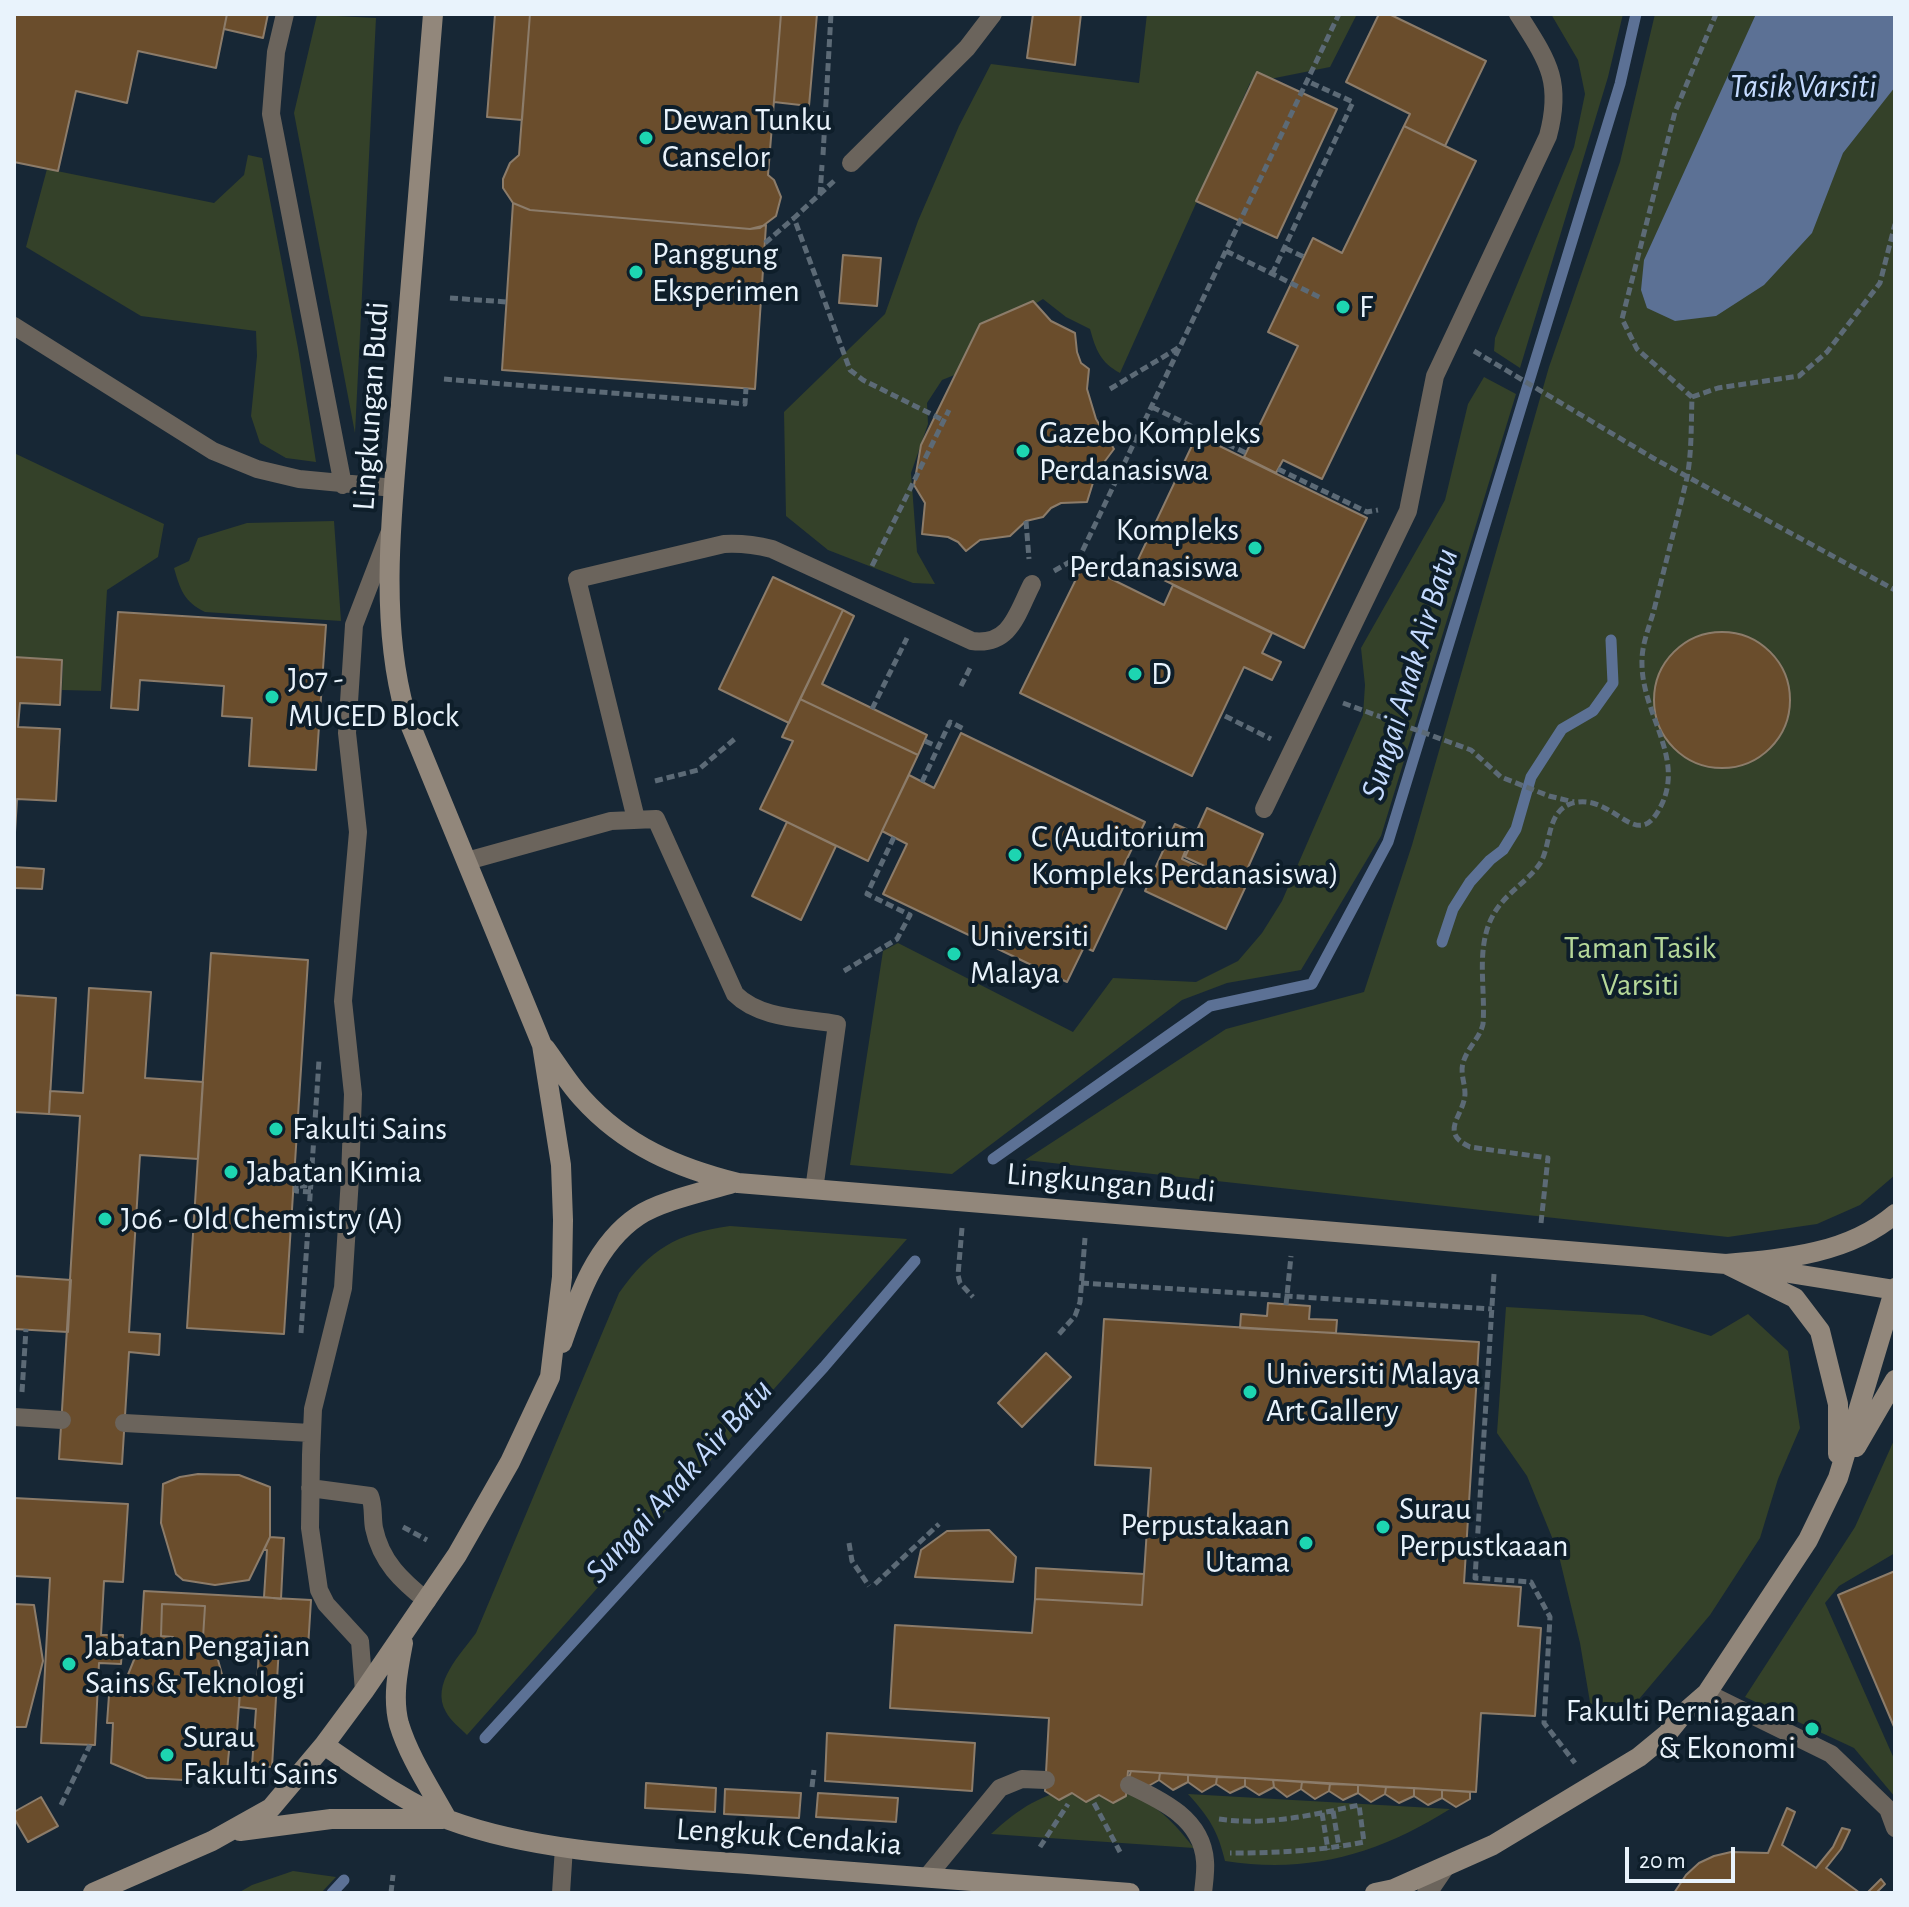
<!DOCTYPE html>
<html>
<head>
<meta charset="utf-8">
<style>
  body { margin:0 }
  #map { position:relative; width:1909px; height:1907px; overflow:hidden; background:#172735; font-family:"Alegreya Sans",sans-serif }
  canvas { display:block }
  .frame { position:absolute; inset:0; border:16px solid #e9f3fc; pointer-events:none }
  .scale { position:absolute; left:1625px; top:1847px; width:110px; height:36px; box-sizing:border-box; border:4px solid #e9f3fc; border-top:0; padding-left:10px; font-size:24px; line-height:28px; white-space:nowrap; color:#e9f3fc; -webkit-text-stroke:6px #0e1e2a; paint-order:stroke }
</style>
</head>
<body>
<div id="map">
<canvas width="1909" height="1907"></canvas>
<div class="frame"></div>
<div class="scale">20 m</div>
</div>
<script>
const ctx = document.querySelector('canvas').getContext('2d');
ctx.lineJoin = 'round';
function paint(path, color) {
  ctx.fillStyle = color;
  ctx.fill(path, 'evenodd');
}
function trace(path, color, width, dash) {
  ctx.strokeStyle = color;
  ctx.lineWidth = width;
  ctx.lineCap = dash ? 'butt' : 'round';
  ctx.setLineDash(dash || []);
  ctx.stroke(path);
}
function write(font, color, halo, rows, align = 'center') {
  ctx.font = font + ' "Alegreya Sans",sans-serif';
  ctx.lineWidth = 8;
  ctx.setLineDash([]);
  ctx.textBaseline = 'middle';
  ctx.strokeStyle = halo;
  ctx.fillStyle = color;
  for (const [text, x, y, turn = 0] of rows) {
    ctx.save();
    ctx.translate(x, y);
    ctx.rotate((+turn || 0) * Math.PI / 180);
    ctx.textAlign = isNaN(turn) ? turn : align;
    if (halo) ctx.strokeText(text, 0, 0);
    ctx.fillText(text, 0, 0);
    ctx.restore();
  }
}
paint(new Path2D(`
  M1147 14H1357L1330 67 1250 83 1120 373C1100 362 1096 350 1090 329L1066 317 1043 299 1015 316 957 374 942 380 927 403 928 424 911 473 917 552 935 584 913 583 828 550 786 516 784 412 885 314 918 221 959 126 991 64 1139 83Z
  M1551 14H1623L1608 77 1520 368 1494 351 1495 338 1574 147 1585 94 1578 60Z
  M1655 14H1895V1175L1860 1205 1817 1224 1728 1237 1025 1160 1226 1029 1364 992 1412 845 1549 367 1620 162Z
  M317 15 376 18 355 433 294 113Z
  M248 155 262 158 298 348 316 462 286 458 260 443 251 416 257 356 256 331 141 316 26 247 47 169 214 203 244 175Z
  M1484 377 1516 394 1381 836 1301 970 1227 983 1182 1000 952 1174 850 1165 883 951 898 943 1073 1032 1113 978 1196 982 1238 961 1262 933 1282 901 1363 715 1365 685 1361 648 1445 500 1468 404Z
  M14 453 164 524 158 557 107 590 101 691 62 690 63 661 14 658Z
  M334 521 341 621 205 612C184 602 180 589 174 568L189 561 198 538 247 523Z
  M730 1226 907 1239 467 1735C460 1728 450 1720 446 1712 430 1684 461 1654 476 1633L619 1293C651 1248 676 1234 730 1226Z
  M1506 1307 1643 1315 1711 1336 1748 1314 1788 1351 1800 1428 1778 1479 1760 1538 1710 1615 1634 1705 1593 1720 1580 1643 1558 1552 1527 1476 1497 1433Z
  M1895 1438V1553L1839 1586 1825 1603 1895 1761V1797L1854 1748 1745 1697 1855 1527Z
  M1079 1786C1136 1789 1159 1803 1194 1848L991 1834C1022 1806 1039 1796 1079 1786Z
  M1188 1794 1450 1809C1378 1854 1310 1874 1225 1861 1218 1831 1209 1817 1188 1794Z
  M293 1871 336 1877 321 1893H238L252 1885Z`), '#344129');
paint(new Path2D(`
  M1756 14H1895V87L1843 153 1812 233 1764 285 1716 316 1675 321 1647 308 1641 290 1644 260Z`), '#5c7195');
trace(new Path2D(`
  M1442 942 1453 909 1470 882 1490 860 1503 850 1516 829 1531 777 1562 729 1593 711 1613 683 1611 640
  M993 1159 1210 1006 1312 984 1388 842 1620 84 1636 14
  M485 1738 824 1367 915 1261
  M332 1893 344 1880`), '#5c7195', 11);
const building = new Path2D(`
  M14 14H227L216 68 138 51 127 103 76 91 58 171 14 162Z
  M227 14H268L263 38 224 29Z
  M495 14H530L522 120 487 117Z
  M530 14H781L768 175 774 180 781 197 776 216 760 228 750 229 530 210 513 203 503 188V179L510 163 519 155Z
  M781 14H817L809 106 774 102Z
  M1033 14H1081L1075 65 1027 58Z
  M1379 14H1389L1486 61 1445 146 1404 126 1410 114 1346 82Z
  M1257 72 1337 109 1277 238 1196 201Z
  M1404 126 1476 161 1322 479 1283 460 1276 473 1244 457 1298 346 1268 332 1313 238 1342 253Z
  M513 203 530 210 750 229 766 225 755 389 502 370Z
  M843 255 881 258 877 306 839 303Z
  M1033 301 1051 321 1075 333 1077 352 1081 363 1089 369 1087 389 1096 419 1114 449 1096 473 1087 502 1061 503 1051 508 1043 517 1026 521 1010 536 980 540 966 551 958 542 948 537 922 534 925 503 914 485 921 445 980 324Z
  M1197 435 1367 518 1304 648 1135 566Z
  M1083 565 1164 605 1173 585 1272 633 1262 653 1281 662 1272 680 1244 667 1192 776 1020 693Z
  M773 577 843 610 789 723 719 689Z
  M843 610 854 616 822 684 927 735 918 755 800 699Z
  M118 612 326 625 316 770 249 766 252 718 222 716 224 686 140 680 138 710 111 708Z
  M1654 700a68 68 0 1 1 136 0a68 68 0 1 1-136 0Z
  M14 657 62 660 60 705 20 703 18 727 60 729 56 801 17 799 14 849Z
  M800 699 918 755 868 861 760 809 793 741 782 737Z
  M961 733 1145 822 1123 867 1131 871 1093 951 1084 947 1067 982 883 894 907 844 882 831 909 775 934 788Z
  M1207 808 1263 834 1241 883 1185 857Z
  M787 822 836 846 801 920 752 896Z
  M1175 824 1193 832 1182 859 1245 888 1226 929 1145 891Z
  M14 867 44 869 42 889 14 888Z
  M211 953 308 960 284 1334 187 1328Z
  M89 988 151 992 145 1078 203 1082 198 1159 140 1155 129 1332 160 1334 159 1355 129 1352 122 1464 59 1459 80 1116 49 1114 50 1091 83 1093Z
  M14 995 56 998 49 1114 14 1112Z
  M14 1276 71 1280 68 1332 14 1329Z
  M1268 1303 1310 1306 1309 1319 1337 1320 1336 1333 1240 1328 1241 1314 1267 1316Z
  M1104 1319 1479 1342 1464 1583 1521 1587 1518 1626 1541 1628 1535 1716 1481 1713 1476 1792 1128 1771 1126 1796 1113 1803 1099 1795 1086 1802 1072 1793 1059 1800 1045 1791 1049 1718 890 1708 895 1625 1032 1633 1035 1599 1142 1605 1151 1468 1095 1465Z
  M1046 1353 1071 1377 1022 1427 998 1403Z
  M198 1474 239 1475 270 1487V1537L249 1580 215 1585 183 1580 176 1574 161 1523 163 1484 180 1477Z
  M14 1498 128 1504 123 1582 104 1581 101 1635H123L121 1664 99 1663 95 1745 41 1743 50 1578 14 1576Z
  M989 1530 1016 1557 1013 1582 915 1577 921 1550 947 1531Z
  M270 1537 284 1538 281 1599 264 1597 267 1550H264Z
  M1036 1568 1144 1574 1142 1605 1035 1599Z
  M1895 1571V1729L1838 1595Z
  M144 1591 311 1600 308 1648 194 1642 195 1637 203 1638 205 1606 162 1604 161 1636 173 1637V1641L141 1640Z
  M14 1604 34 1605 43 1661 26 1727H14Z
  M162 1604 205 1606 203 1638 195 1637 194 1647 215 1649 226 1689 240 1690 237 1732 231 1731 227 1771 184 1780 147 1778 111 1763 113 1723H107L110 1681 125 1682 140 1645 172 1644 173 1637 161 1636Z
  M259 1645 279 1646 272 1767 252 1766 256 1709 239 1707 240 1690 257 1691Z
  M827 1733 975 1743 972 1791 825 1781Z
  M1131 1771 1160 1773 1159 1780 1145 1788 1129 1778Z
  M1160 1773 1188 1775V1782L1173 1790 1159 1780Z
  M1188 1775 1217 1777 1216 1784 1202 1792 1188 1782Z
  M1217 1777 1245 1778V1786L1230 1793 1216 1784Z
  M1245 1778 1273 1780 1274 1787 1259 1795 1245 1786Z
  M1273 1780 1302 1782 1301 1789 1287 1797 1274 1787Z
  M1302 1782 1330 1784 1329 1791 1315 1799 1301 1789Z
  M646 1783 716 1788 715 1812 645 1808Z
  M1330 1784 1358 1785V1793L1343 1800 1329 1791Z
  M1358 1785 1386 1787 1385 1794 1371 1802 1358 1793Z
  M1386 1787 1414 1788V1796L1399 1803 1385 1794Z
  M1414 1788 1442 1790V1798L1428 1805 1414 1796Z
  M725 1789 801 1793 799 1818 724 1814Z
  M1442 1790 1470 1792V1799L1456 1807 1442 1798Z
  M818 1793 898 1798 896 1822 816 1817Z
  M41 1797 58 1826 28 1842 14 1818V1812Z
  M1787 1808 1795 1812 1782 1845 1816 1868 1833 1847 1842 1828 1850 1830 1841 1849 1826 1868 1860 1893H1674L1686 1875 1699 1863 1714 1856 1731 1852 1768 1853Z
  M1881 1879 1885 1884 1876 1893H1867Z`);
paint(building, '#6a4d2c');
trace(building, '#8c7c6a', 2);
trace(new Path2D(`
  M823 155 831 14
  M834 181 794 218 850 370 863 380 943 420
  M820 195 822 165
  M765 243 794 218
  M1285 248 1304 257
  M1226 251 1321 298
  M1272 274 1353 102 1307 81
  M450 298 507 302
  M1474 351 1653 458 1895 590
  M444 379 745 404 746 388
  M1110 389 1178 348
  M1692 397 1718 388 1799 376 1827 352 1880 283 1895 224
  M1152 407 1246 453
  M1278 469 1367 512 1378 510
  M1026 521 1029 559
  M872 566 949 410
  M1054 571 1080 556 1339 14
  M961 686 971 666
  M1343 703 1471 750 1501 777 1549 796 1574 802
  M872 709 907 638
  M1225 716 1271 739
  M925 741 938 747
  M655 781 698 770 737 737
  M922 782 950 722 964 729
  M844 971 897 939 910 915 867 894 894 837
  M294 1175 312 1176
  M294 1181 305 1182V1186H296V1191L311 1192
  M1541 1223 1548 1158 1470 1147C1438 1132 1464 1116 1465 1094 1465 1083 1460 1073 1463 1063 1467 1048 1480 1038 1483 1024 1486 985 1473 940 1499 906 1511 890 1530 879 1541 862 1551 843 1547 813 1570 804 1609 790 1633 847 1655 816 1691 764 1643 719 1642 665 1641 644 1650 626 1655 606 1665 565 1676 524 1686 482 1692 456 1691 425 1692 397L1637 349 1622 319 1675 112 1716 14
  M962 1228 958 1275 960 1283 973 1297
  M1494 1274 1475 1578 1531 1582 1550 1617 1544 1723 1575 1763
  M1081 1283 1492 1309
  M1286 1305 1291 1256
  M301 1333 319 1060
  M1059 1334 1075 1316 1080 1302 1085 1238
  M22 1392 26 1329
  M403 1527 427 1540
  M849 1543 852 1561 869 1586
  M875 1584 939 1524
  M812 1787 814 1770
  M1094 1803 1120 1852
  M61 1805 90 1745
  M1333 1811 1339 1847
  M1322 1813 1328 1850
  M1219 1819C1266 1826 1313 1815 1359 1805L1364 1842C1319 1851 1276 1853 1230 1853
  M1040 1847 1068 1804
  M391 1893 393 1875`), '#5c6a76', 5, [8, 4]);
trace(new Path2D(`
  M285 14 276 52 271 114 343 485
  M851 163 967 48 993 14
  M14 326 213 451 257 469 299 479 394 488
  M1264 809 1408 511 1435 376 1548 136C1563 80 1547 60 1518 14
  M636 819 577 579 724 544C742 543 756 545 772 549L972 641C1011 646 1017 613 1032 584
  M467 861 611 821 656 819 735 994C760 1019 803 1018 837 1024L814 1190
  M14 1417 62 1420
  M124 1423 311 1433
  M310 1488 370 1496C374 1506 372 1517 374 1528 381 1562 402 1581 427 1601
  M364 1691 360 1641 326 1604 319 1590 310 1528 311 1455 313 1409 343 1288 350 1178 353 1094 343 1001 358 832 347 733 354 625 389 534
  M1707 1693 1831 1754 1888 1809 1895 1828
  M1129 1785C1163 1801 1202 1819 1205 1861 1206 1871 1204 1883 1203 1893
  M926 1878 1000 1788 1022 1779 1046 1780
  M561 1893 564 1847`), '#6b645c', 18);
trace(new Path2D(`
  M1427 1893 1444 1868`), '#6b645c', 20);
trace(new Path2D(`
  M545 1048C557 1064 568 1083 582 1098 625 1146 678 1168 738 1183L1726 1264C1784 1259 1848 1254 1895 1214
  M1726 1264 1795 1298 1820 1331 1838 1404V1454
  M1758 1268 1895 1290
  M562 1343C578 1297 596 1244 638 1216 660 1201 707 1191 733 1183
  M1856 1447 1895 1380
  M403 1643C398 1669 392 1698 399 1724 409 1757 430 1788 447 1819
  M324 1745C361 1770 407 1804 449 1820 538 1853 653 1857 748 1864 876 1873 1003 1883 1130 1893
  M240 1831 331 1819H443
  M93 1893 212 1841 271 1808 324 1745 364 1691 457 1555 510 1462 550 1377 562 1277 563 1220 561 1165 542 1045 405 712C377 613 394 492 402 391 412 265 423 140 433 14
  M1375 1893 1394 1889 1493 1845 1639 1757 1667 1734 1684 1713 1707 1693 1808 1540 1838 1478 1895 1288`), '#92877b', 20);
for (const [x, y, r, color] of [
  [646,138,8,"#1dd5b1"],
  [636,272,8,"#1dd5b1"],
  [1343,307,8,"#1dd5b1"],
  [1023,451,8,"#1dd5b1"],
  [1255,548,8,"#1dd5b1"],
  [1135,674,8,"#1dd5b1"],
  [272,697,8,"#1dd5b1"],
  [1015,855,8,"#1dd5b1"],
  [954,954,8,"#1dd5b1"],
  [276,1129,8,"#1dd5b1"],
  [231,1172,8,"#1dd5b1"],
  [105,1219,8,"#1dd5b1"],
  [1250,1392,8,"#1dd5b1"],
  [1383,1527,8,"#1dd5b1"],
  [1306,1543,8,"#1dd5b1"],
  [69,1664,8,"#1dd5b1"],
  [1812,1729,8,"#1dd5b1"],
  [167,1755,8,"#1dd5b1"]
]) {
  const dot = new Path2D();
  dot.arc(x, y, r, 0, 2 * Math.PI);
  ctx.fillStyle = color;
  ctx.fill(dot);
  trace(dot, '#0e1e2a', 3);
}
write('32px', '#e9f3fc', '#0e1e2a', [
  ["Dewan Tunku",662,120],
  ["Canselor",662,157],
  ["Panggung",652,254],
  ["Eksperimen",652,291],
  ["F",1359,307],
  ["Gazebo Kompleks",1039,433],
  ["Perdanasiswa",1039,470],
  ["Kompleks",1239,530,"right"],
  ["Perdanasiswa",1239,567,"right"],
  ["D",1151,674],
  ["J07 -",288,679],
  ["MUCED Block",288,716],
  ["C (Auditorium",1031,837],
  ["Kompleks Perdanasiswa)",1031,874],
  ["Universiti",970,936],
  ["Malaya",970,973],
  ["Fakulti Sains",292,1129],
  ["Jabatan Kimia",247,1172],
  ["J06 - Old Chemistry (A)",121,1219],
  ["Universiti Malaya",1266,1374],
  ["Art Gallery",1266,1411],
  ["Surau",1399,1509],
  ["Perpustkaaan",1399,1546],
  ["Perpustakaan",1290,1525,"right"],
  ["Utama",1290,1562,"right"],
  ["Jabatan Pengajian",85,1646],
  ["Sains & Teknologi",85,1683],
  ["Fakulti Perniagaan",1796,1711,"right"],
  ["& Ekonomi",1796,1748,"right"],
  ["Surau",183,1737],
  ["Fakulti Sains",183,1774]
], 'left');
write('32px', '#e9f3fc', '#0e1e2a', [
  ["Lingkungan Budi",371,406,-86],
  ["Lingkungan Budi",1111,1183,5],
  ["Lengkuk Cendakia",789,1837,4]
]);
write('32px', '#b6d899', '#0e1e2a', [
  ["Taman Tasik",1640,948],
  ["Varsiti",1640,985]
]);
write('italic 34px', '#c5dbff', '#0e1e2a', [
  ["Tasik Varsiti",1803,87],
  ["Sungai Anak Air Batu",1410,674,-73],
  ["Sungai Anak Air Batu",679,1481,-48]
]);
</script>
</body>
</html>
